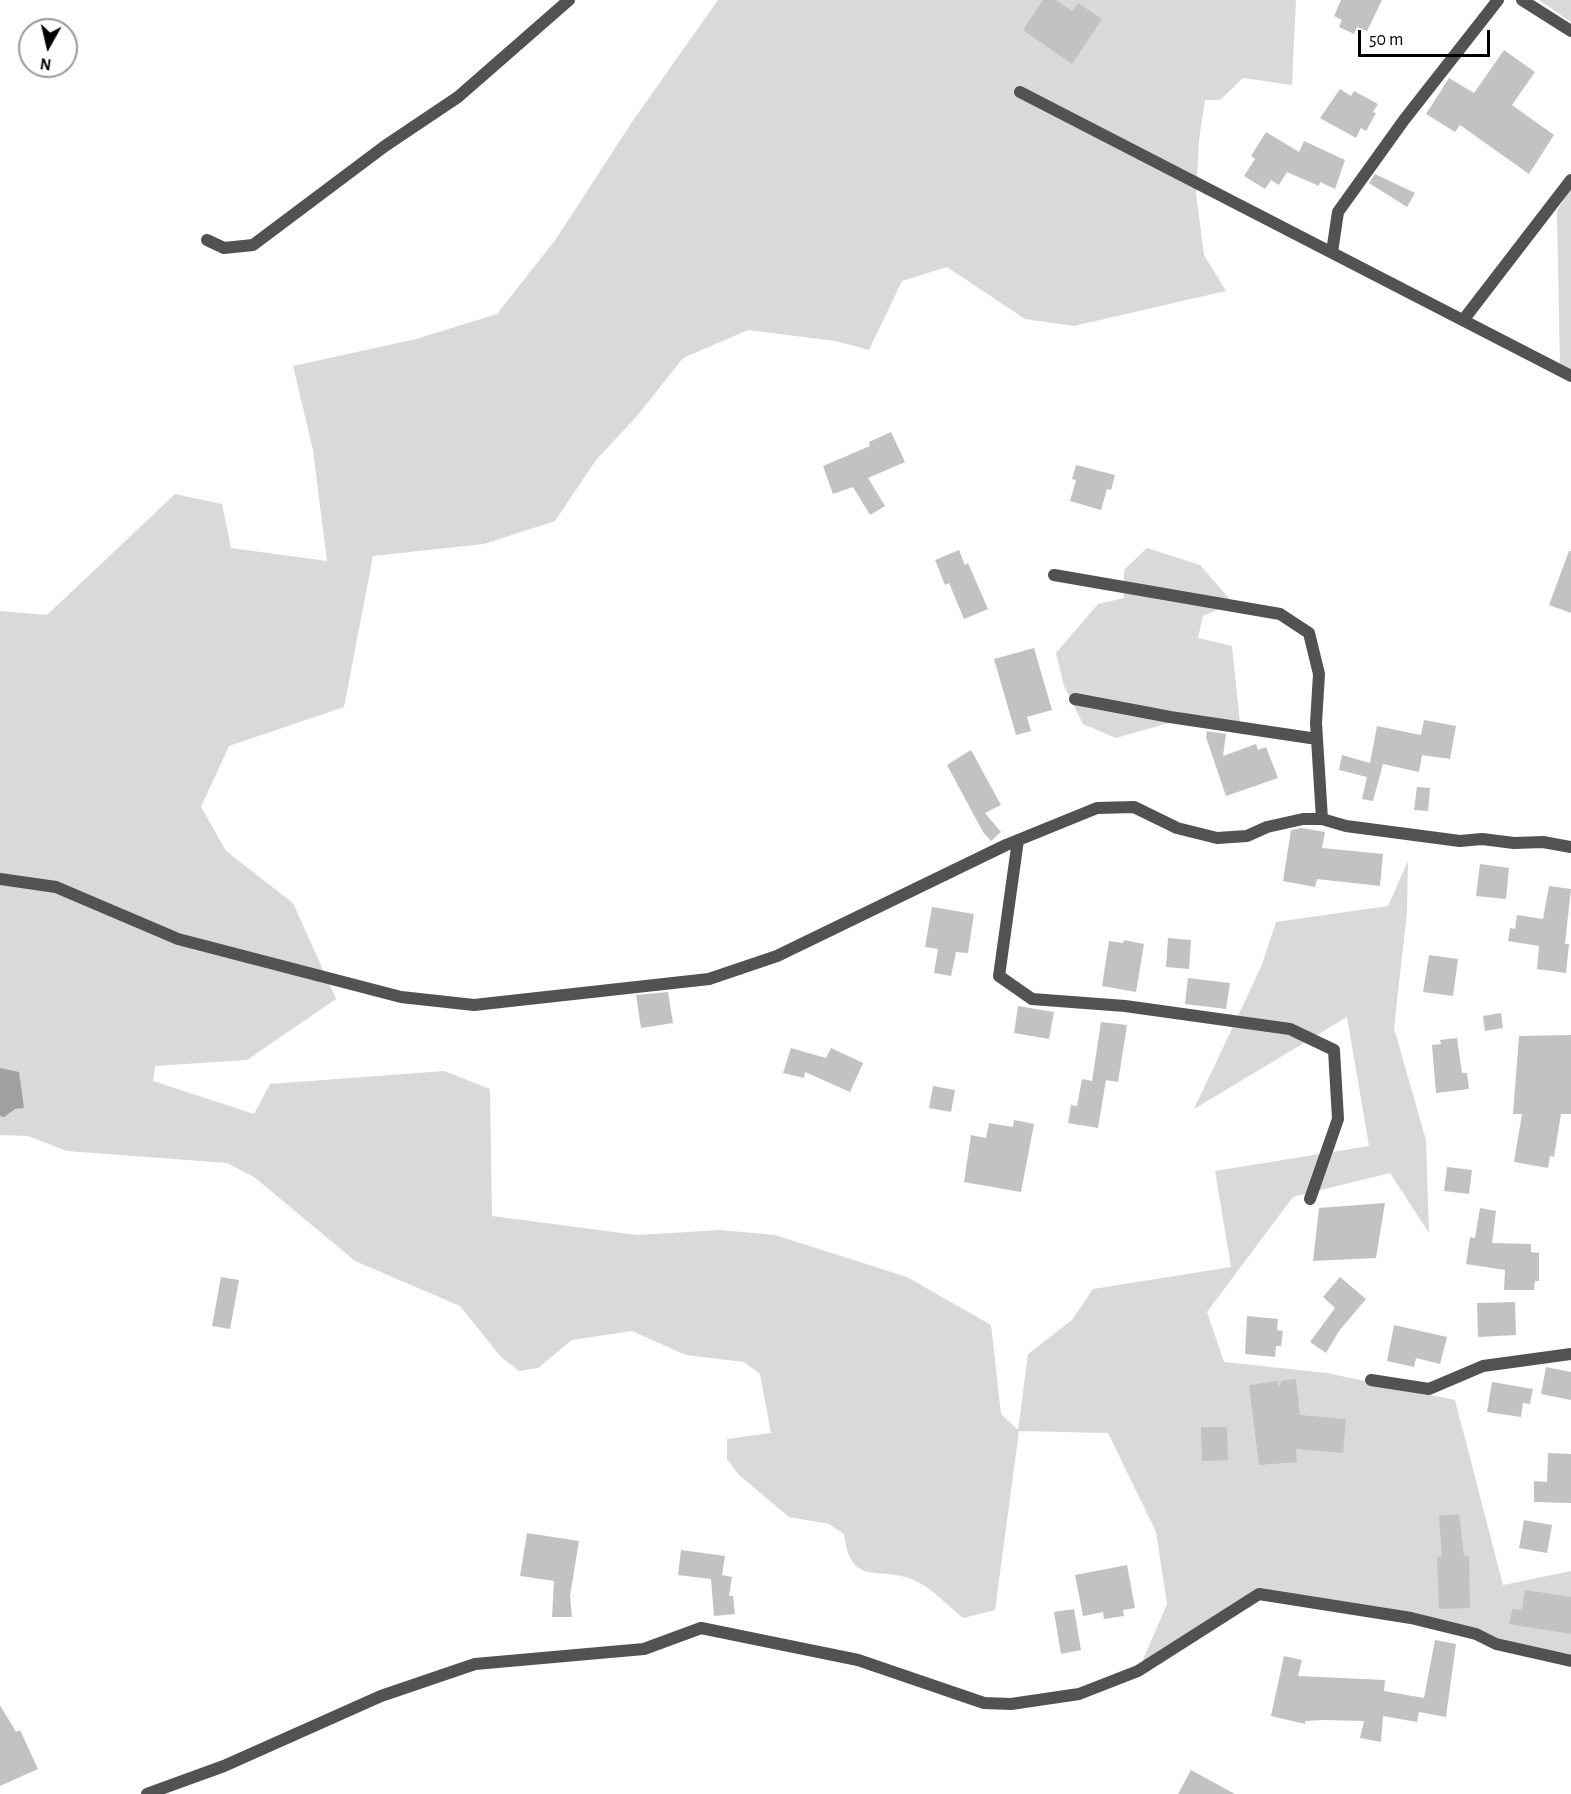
<!DOCTYPE html>
<html>
<head>
<meta charset="utf-8">
<style>
  body { margin:0 }
  #map { position:relative; width:1571px; height:1794px; overflow:hidden; background:#fff; font-family:"Alegreya Sans",sans-serif }
  canvas { display:block }
  .north { position:absolute; left:18px; top:18px; width:60px; height:60px; box-sizing:border-box; background:#fff; border:2px solid #999; border-radius:50%; rotate:188deg; font-size:16px; font-weight:700; line-height:24px; text-align:center; color:#000 }
  .north::after { content:''; display:block; margin:auto; width:21px; height:27px; background:#000; clip-path:polygon(50% 0,100% 100%,50% 72%,0 100%) }
  .scale { position:absolute; left:1358px; top:30px; width:132px; height:27px; box-sizing:border-box; border:3px solid #000; border-top:0; padding-left:8px; font-size:18px; line-height:21px; white-space:nowrap; color:#000; -webkit-text-stroke:4px #fff; paint-order:stroke }
</style>
</head>
<body>
<div id="map">
<canvas width="1571" height="1794"></canvas>
<div class="north">N</div>
<div class="scale">50 m</div>
</div>
<script>
const ctx = document.querySelector('canvas').getContext('2d');
ctx.lineJoin = 'round';
function paint(path, color) {
  ctx.fillStyle = color;
  ctx.fill(path, 'evenodd');
}
function trace(path, color, width, dash) {
  ctx.strokeStyle = color;
  ctx.lineWidth = width;
  ctx.lineCap = dash ? 'butt' : 'round';
  ctx.setLineDash(dash || []);
  ctx.stroke(path);
}
paint(new Path2D(`
  M718 0H1296L1292 85 1243 78 1220 100H1205L1199 140 1196 193 1204 255 1226 291 1074 326 1025 319 947 267 902 281 869 350 835 341 748 330 683 358 637 416 596 460 555 521 484 544 373 556 344 707 229 746 201 807 226 851 293 903 336 999 247 1060 155 1066 153 1081 254 1114 270 1084 444 1071 490 1089 492 1216 637 1235 720 1230 775 1235 907 1277 991 1325 1001 1414 1018 1430 1028 1354 1072 1320 1093 1289 1231 1267 1215 1171 1369 1146 1347 1017 1194 1109 1261 967 1276 922 1388 906 1408 861 1407 912 1394 1028 1426 1140 1429 1233 1390 1173 1293 1197 1207 1312 1224 1362 1327 1373 1455 1400 1503 1585 1571 1571V1661L1476 1634 1259 1594 1138 1671 1167 1604 1156 1532 1108 1433 1019 1431 995 1610 963 1618C949 1607 933 1589 916 1581 881 1564 851 1590 844 1534L829 1524 789 1517 739 1475 727 1459V1439L771 1433 760 1374 744 1362 686 1355 632 1331 572 1340 538 1368 519 1371 501 1357 460 1306 355 1261 254 1177 227 1163 67 1151 28 1136 0 1135V611L47 615 175 494 222 504 231 548 327 561 313 450 293 366 416 339 497 314 556 239 632 122Z
  M1539 0H1571V22Z
  M1571 188V376L1560 370 1557 211Z
  M1147 548 1200 565 1233 603 1203 616 1198 638 1232 646 1240 723 1179 720 1116 738 1083 724 1064 686 1056 653 1098 604 1124 598V570Z`), '#d9d9d9');
paint(new Path2D(`
  M0 1068 19 1072 24 1108 15 1109 4 1117 0 1116Z`), '#a0a0a0');
paint(new Path2D(`
  M1043 0H1056L1072 11 1078 3 1102 19 1072 64 1023 30Z
  M1341 0H1382L1367 31 1357 27 1354 34 1339 27 1342 20 1334 16Z
  M1504 50 1535 72 1512 105 1554 135 1529 174 1460 125 1455 132 1426 114 1449 78 1474 93Z
  M1340 89 1351 96 1354 91 1378 104 1373 112 1376 113 1366 131 1361 128 1356 138 1320 118Z
  M1266 132 1299 152 1304 141 1345 160 1335 189 1320 182 1319 186 1287 172 1279 185 1271 180 1265 189 1244 176 1255 159 1251 156Z
  M1375 174 1415 193 1407 207 1369 183Z
  M891 432 905 462 868 478 885 506 870 515 853 487 833 494 823 466 870 446 869 442Z
  M1076 465 1115 475 1111 490 1107 489 1101 510 1070 501 1076 480 1072 479Z
  M959 550 965 565 968 563 988 609 964 619 949 583 945 585 935 560Z
  M1569 551H1571V613L1549 605Z
  M1034 648 1052 710 1027 717 1031 731 1016 735 994 659Z
  M1424 720 1456 726 1450 759 1422 755 1419 772 1383 764 1373 801 1362 799 1367 777 1339 770 1342 755 1370 763 1377 726 1421 735Z
  M1207 731 1226 734 1223 756 1256 744 1258 750 1266 747 1278 778 1226 796 1206 737Z
  M971 750 1001 805 985 813 1001 832 991 841 983 832 947 765Z
  M1417 787 1430 788 1428 811 1414 810Z
  M1302 828 1325 832 1322 848 1383 854 1380 886 1317 879 1315 887 1283 881 1291 830Z
  M1480 864 1509 868 1506 899 1476 896Z
  M1549 886 1571 889 1565 944H1569L1566 973 1537 969 1539 946 1508 941 1510 928 1515 929 1517 915 1543 919Z
  M932 907 974 914 968 953 956 952 951 976 934 973 938 949 925 947Z
  M1168 938 1191 940 1189 969 1166 967Z
  M1124 940 1144 944 1136 992 1102 986 1109 941 1123 943Z
  M1429 955 1458 959 1453 996 1423 992Z
  M1188 978 1230 983 1226 1009 1185 1004Z
  M668 992 673 1023 641 1028 636 995Z
  M1018 1006 1054 1012 1049 1039 1014 1033Z
  M1501 1013 1503 1028 1485 1031 1483 1016Z
  M1101 1022 1127 1025 1118 1082 1106 1080 1098 1128 1068 1123 1071 1105 1077 1106 1082 1079 1092 1081Z
  M1571 1035V1114H1561L1554 1157 1550 1156 1548 1168 1514 1162 1522 1114H1513L1519 1036Z
  M1457 1038 1462 1073H1467L1469 1089 1436 1093 1432 1045 1441 1044 1440 1040Z
  M791 1048 826 1058 831 1048 863 1063 850 1092 805 1072 804 1078 783 1073Z
  M933 1086 955 1090 951 1112 929 1108Z
  M1014 1120 1034 1124 1021 1192 964 1182 971 1135 986 1138 989 1123 1013 1127Z
  M1447 1167 1472 1170 1469 1194 1444 1191Z
  M1385 1203 1376 1258 1313 1261 1319 1208Z
  M1480 1208 1496 1211 1492 1243 1531 1244V1252L1539 1253V1281H1535L1534 1290H1504L1505 1270 1466 1264 1470 1237 1475 1238Z
  M221 1277 239 1280 230 1329 212 1326Z
  M1340 1277 1366 1299 1339 1331 1326 1353 1310 1342 1335 1308 1323 1297Z
  M1515 1302 1516 1335 1478 1337 1477 1303Z
  M1247 1316 1278 1319 1277 1330 1283 1331 1281 1346H1276L1275 1357 1245 1354Z
  M1394 1325 1447 1337 1440 1364 1416 1358 1414 1367 1387 1361Z
  M1546 1367 1571 1372V1400L1541 1394Z
  M1296 1379 1300 1415 1346 1419 1343 1453 1296 1449 1297 1462 1259 1465 1249 1385 1278 1381V1387L1282 1381Z
  M1492 1382 1533 1389 1530 1404 1523 1403 1521 1417 1487 1412Z
  M1201 1427H1227L1228 1460 1202 1461Z
  M1548 1453 1571 1454V1503L1534 1502V1481L1547 1482Z
  M1459 1514 1464 1556H1469L1470 1608 1439 1609 1437 1557H1442L1439 1516Z
  M1524 1520 1552 1525 1547 1553 1519 1548Z
  M527 1533 579 1541 570 1596 572 1617H552L554 1581 520 1576Z
  M681 1550 725 1556 722 1575 732 1577 729 1596H733L735 1614 714 1616 711 1579 678 1575Z
  M1127 1565 1135 1608 1123 1610 1124 1616 1104 1619 1103 1612 1083 1616 1075 1575Z
  M1525 1590 1571 1597V1634L1509 1624 1512 1609 1522 1610Z
  M1074 1609 1081 1650 1061 1654 1054 1612Z
  M1435 1640 1456 1644 1446 1717 1419 1712 1417 1722 1383 1716 1381 1742 1360 1738 1364 1721 1322 1720 1305 1721V1724L1271 1716 1284 1656 1302 1660 1298 1676 1385 1680 1384 1691 1424 1698Z
  M0 1705 16 1732 20 1730 38 1769 0 1786Z
  M1191 1770 1235 1794H1178Z`), '#c2c2c2');
trace(new Path2D(`
  M1522 0 1571 31
  M1020 92 1571 376
  M207 240 224 248 253 245 385 146 458 97 569 0
  M1332 252 1338 212 1404 120 1498 0
  M1464 319 1571 180
  M1054 575 1280 614 1309 633 1319 674 1316 723 1322 819
  M1075 699 1170 717 1317 739
  M1018 840 999 976 1032 999 1125 1006 1290 1029 1334 1050 1338 1119 1310 1199
  M0 879 56 887 178 939 401 997 474 1005 709 979 777 956 1006 845 1097 808 1134 807 1177 828 1217 838 1247 836 1267 827 1303 819H1322L1346 826 1460 841 1482 839 1514 843 1543 842 1571 847
  M1371 1380 1429 1389 1483 1366 1571 1354
  M147 1794 224 1766 381 1696 475 1664 644 1649 701 1628 858 1660 984 1703 1011 1704 1079 1694 1138 1671 1259 1594 1411 1618 1476 1634 1496 1644 1571 1661`), '#525252', 12);
</script>
</body>
</html>
